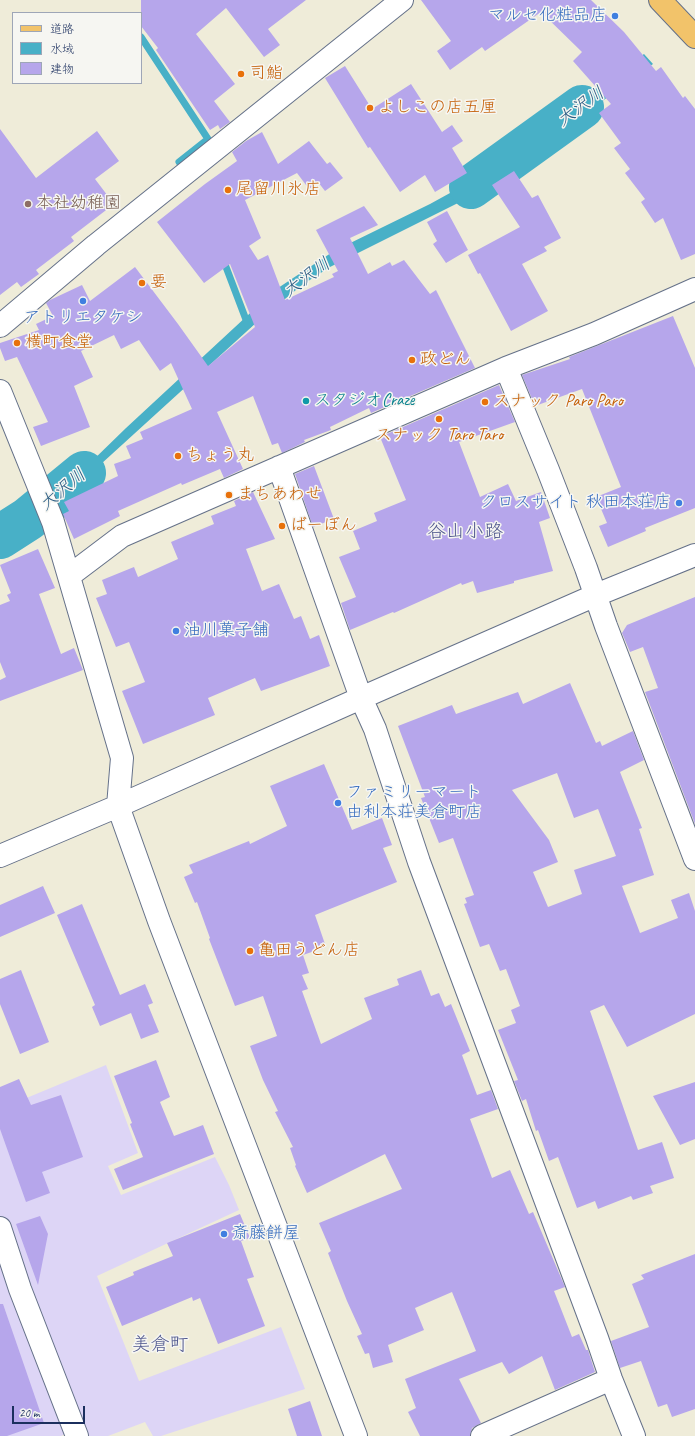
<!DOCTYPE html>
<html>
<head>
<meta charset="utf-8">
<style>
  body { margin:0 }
  #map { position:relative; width:695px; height:1436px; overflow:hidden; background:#efecd9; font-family:Caveat,"Klee One",sans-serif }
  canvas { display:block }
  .legend { position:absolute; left:12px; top:12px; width:130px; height:72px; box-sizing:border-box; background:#f6f6f2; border:1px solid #9ea6b7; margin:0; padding:5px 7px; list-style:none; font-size:12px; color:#1b2f5e }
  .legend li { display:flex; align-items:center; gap:8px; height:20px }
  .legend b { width:20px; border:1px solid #9ea6b7 }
  .scale { position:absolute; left:12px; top:1406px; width:73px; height:18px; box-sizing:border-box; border:2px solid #1b2f5e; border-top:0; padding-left:5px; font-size:12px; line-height:14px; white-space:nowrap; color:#1b2f5e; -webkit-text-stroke:3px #f6f6f2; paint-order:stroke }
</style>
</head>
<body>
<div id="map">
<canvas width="695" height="1436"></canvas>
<ul class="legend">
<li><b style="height:5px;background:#f2c36a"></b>道路</li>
<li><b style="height:11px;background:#48b0c7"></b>水域</li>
<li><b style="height:11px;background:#b6a6eb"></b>建物</li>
</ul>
<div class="scale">20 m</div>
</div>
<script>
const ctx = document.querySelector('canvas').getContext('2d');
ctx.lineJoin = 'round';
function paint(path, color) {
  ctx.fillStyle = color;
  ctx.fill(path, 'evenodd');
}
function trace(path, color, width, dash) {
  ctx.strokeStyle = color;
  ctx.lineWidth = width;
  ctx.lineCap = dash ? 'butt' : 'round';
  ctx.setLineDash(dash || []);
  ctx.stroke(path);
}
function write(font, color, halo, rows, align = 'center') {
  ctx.font = font + ' Caveat,"Klee One",sans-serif';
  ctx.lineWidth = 3;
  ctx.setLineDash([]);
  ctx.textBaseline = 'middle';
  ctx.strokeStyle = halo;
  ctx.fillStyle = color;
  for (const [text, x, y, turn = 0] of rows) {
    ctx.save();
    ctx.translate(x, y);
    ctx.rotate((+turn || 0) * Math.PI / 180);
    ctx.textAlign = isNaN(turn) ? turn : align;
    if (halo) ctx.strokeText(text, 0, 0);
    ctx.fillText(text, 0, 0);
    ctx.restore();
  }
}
paint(new Path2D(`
  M106 1065 138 1153 108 1166 121 1195 215 1157 229 1185 239 1210 97 1276 139 1381 281 1327 305 1389 161 1436H153L145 1422 108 1436H66L65 1434 61 1436H0V1109Z`), '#ddd5f6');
paint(new Path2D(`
  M644 54 653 64 538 148 529 136Z
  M516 148 524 158 468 198 330 267 302 285 257 322 56 505 52 496 88 465 126 428 275 290 334 251 430 204 470 182Z
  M28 509 33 521 0 542V525Z`), '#48b0c7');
trace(new Path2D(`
  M141 37 208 139 179 162
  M223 259 248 325`), '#48b0c7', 7);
trace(new Path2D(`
  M471 187 582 107
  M0 537 28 519 84 473`), '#48b0c7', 44);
paint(new Path2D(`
  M141 0H306L268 29 280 45 264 57 226 8 196 34 235 84 214 101 230 122 220 129 218 125 210 130 156 50 158 48 141 26Z
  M421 0H591L624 32 656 71 661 67 683 98 685 96 695 109V254L681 260 663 218 655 223 641 202 645 199 625 173 630 169 614 148 621 143 599 113 611 104 573 61 582 52 541 12 485 51 482 47 450 70 437 51 451 41Z
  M345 66 372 109 411 84 442 132 452 125 463 141 452 148 467 173 435 192 425 175 400 192 370 147 368 148 325 78Z
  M0 129 36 178 97 131 119 161 95 179 114 204 71 237 74 241 36 270 39 274 21 287 17 282 0 295Z
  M262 132 278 164 309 141 327 164 330 162 343 178 325 191 318 182 309 189 297 173 245 200 261 238 249 246 258 260 268 255 285 300 334 277 332 274 338 271 316 230 364 206 378 225 350 238 368 274 390 262 392 266 404 260 430 294 436 290 475 368 371 413 369 408 330 427 331 430 304 440 305 442 282 453 278 443 272 445 253 396 217 412 243 469 224 478 220 469 182 485 181 483 118 511 120 516 74 539 63 514 69 511 64 502 118 476 114 464 131 458 126 446 143 439 140 432 192 409 171 363 160 371 139 340 121 349 114 335 81 351 93 377 74 386 90 427 41 446 33 427 48 422 17 357 5 361 0 348V343L39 330 36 324 53 316 46 303 50 300 82 285 90 301 135 267 178 324 208 366 255 327 230 264 204 283 157 222 205 184 237 161 232 152 246 141Z
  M514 171 532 198 538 195 561 238 544 247 547 251 522 264 548 311 511 331 480 273 478 274 468 255 520 227 492 185Z
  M447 211 468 250 446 263 433 244 437 241 427 222Z
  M673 316 695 368V508L645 528 646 531 608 547 599 526 607 523 596 497 621 487 582 389 535 406 522 375 570 359 569 357Z
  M499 385 515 422 459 442 480 497 508 484 516 501 541 492 550 518 539 522 553 571 514 581V583L477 593 473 581 462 585 461 583 394 613 393 612 350 630 341 603 356 597 339 557 360 549 353 531 377 521 374 513 406 500 380 437Z
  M314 466 334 519 313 527 295 474Z
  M253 492 275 539 246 549 262 591 279 584 294 619 301 616 310 639 319 635 330 666 261 691 255 678 208 698 215 715 143 744 122 691 145 682 129 642 116 647 96 598 107 594 102 580 134 567 138 577 178 559 171 542 214 524 211 516 236 506 234 501Z
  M38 549 55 588 39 594 61 654 74 648 83 670 0 701V680L6 677 0 662V605L10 601 7 595 11 593 0 565Z
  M695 597V824L645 692 658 688 643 647 630 652 622 633 627 625Z
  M570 683 596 743 600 741 602 746 633 731 644 760 620 772 642 828 639 829 654 875 622 886 640 933 678 918 671 900 689 893 695 911V1014L627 1047 604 1005 590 1011 638 1150 662 1142 674 1178 650 1186 653 1193 633 1200 631 1196 598 1209 595 1201 577 1208 558 1157 549 1161 538 1130 536 1131 526 1099 522 1101 514 1081 518 1080 498 1030 516 1023 511 1010 520 1006 506 969 500 971 489 944 480 947 464 904 467 903 465 898 474 895 453 838 439 843 421 798 425 797 398 726 452 705 456 714 518 692 523 704ZM557 773 574 818 598 809 616 856 574 870 582 894 548 907 533 872 558 862 549 840 512 790Z
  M324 764 352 830 382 818 392 845 383 848 397 882 315 915 326 947 303 955 309 973 302 975 308 989 302 991 321 1044 372 1019 364 998 399 985 397 979 421 970 431 996 439 993 445 1007 451 1004 470 1051 462 1055 477 1095 491 1090 498 1109 470 1119 492 1178 510 1170 529 1214 533 1212 565 1287 554 1291 572 1337 579 1334 586 1350H588L595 1372 555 1390 542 1356 509 1374 502 1362 459 1379 481 1423 472 1428 470 1436H420L408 1412 416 1408 405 1379 476 1351 452 1292 415 1308 424 1330 388 1345 393 1362 373 1368 369 1353 365 1354 357 1336 362 1334 347 1301 328 1253 331 1251 319 1223 402 1189 385 1154 307 1193 295 1166 296 1165 290 1148 293 1147 275 1112 278 1111 263 1080 250 1046 277 1036 263 996 235 1006 209 939 210 938 197 902 195 903 184 877 193 873 189 865 249 841 250 844 287 826 270 786Z
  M43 886 55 913 0 937V905Z
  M82 904 120 995 145 984 153 1003 148 1005 159 1032 141 1039 131 1013 100 1026 92 1007 95 1005 57 915Z
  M21 970 49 1042 20 1054 0 1004V979Z
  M156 1060 170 1097 160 1102 174 1136 203 1125 214 1154 123 1190 114 1169 143 1157 130 1124 132 1123 114 1076Z
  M19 1079 31 1105 61 1095 83 1157 42 1172 50 1193 26 1202 0 1129V1087Z
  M695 1082V1139L680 1145 653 1096Z
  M240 1214 250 1238 241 1241 254 1277 247 1279 265 1326 218 1344 200 1298 193 1301 192 1297 122 1326 106 1287 134 1275 133 1272 173 1256 167 1243Z
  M40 1216 48 1234 38 1285 16 1224Z
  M695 1254V1409L672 1417 667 1404 658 1407 641 1361 620 1368 611 1341 649 1327 632 1284 644 1279 641 1275Z
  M0 1304H3L44 1423 7 1436H0Z
  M310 1401 322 1436H297L288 1409Z`), '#b6a6eb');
const minor = new Path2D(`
  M0 326 96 245 402 0
  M506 368 548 470 586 568 606 626 695 859
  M0 391 53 522 122 758 118 806 159 921 356 1436
  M279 467 361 698 375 729 419 862 597 1338 611 1379 634 1436
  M69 576 122 536 506 368 594 334 695 289
  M0 856 118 806 361 698 596 595 695 555
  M0 1228 20 1289 77 1436
  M482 1436 611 1379`);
const major = new Path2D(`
  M660 0 695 37`);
trace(minor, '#657189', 24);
trace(major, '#657189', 24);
trace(minor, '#fff', 22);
trace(major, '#f2c36a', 22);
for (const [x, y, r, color] of [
  [615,16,4,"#3f7fe0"],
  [241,74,4,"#e8710a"],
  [370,108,4,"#e8710a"],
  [228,190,4,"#e8710a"],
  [28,204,4,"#8d6e63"],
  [142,283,4,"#e8710a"],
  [83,301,4,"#3f7fe0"],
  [17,343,4,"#e8710a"],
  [412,360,4,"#e8710a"],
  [306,401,4,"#0f9aa8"],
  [485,402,4,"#e8710a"],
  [439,419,4,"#e8710a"],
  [178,456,4,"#e8710a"],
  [229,495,4,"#e8710a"],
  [679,503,4,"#3f7fe0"],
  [282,526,4,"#e8710a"],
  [176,631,4,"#3f7fe0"],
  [338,803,4,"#3f7fe0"],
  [250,951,4,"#e8710a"],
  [224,1234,4,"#3f7fe0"]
]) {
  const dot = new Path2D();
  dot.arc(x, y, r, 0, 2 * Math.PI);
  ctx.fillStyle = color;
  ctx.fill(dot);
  trace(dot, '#f6f6f2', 1.5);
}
write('17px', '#366cbe', '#f6f6f2', [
  ["マルセ化粧品店",607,16,"right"],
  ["アトリエタケシ",83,318,"center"],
  ["クロスサイト 秋田本荘店",671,503,"right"],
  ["油川菓子舗",184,631],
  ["ファミリーマート",346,793],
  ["由利本荘美倉町店",346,813],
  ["斎藤餅屋",232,1234]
], 'left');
write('17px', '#c56008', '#f6f6f2', [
  ["司鮨",249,74],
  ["よしこの店五厘",378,108],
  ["尾留川氷店",236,190],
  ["要",150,283],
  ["横町食堂",25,343],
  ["政どん",420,360],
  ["スナック Paro Paro",493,402],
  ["スナック Taro Taro",439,436,"center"],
  ["ちょう丸",186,456],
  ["まちあわせ",237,495],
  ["ばーぼん",290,526],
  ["亀田うどん店",258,951]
], 'left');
write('17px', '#785e54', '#f6f6f2', [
  ["本社幼稚園",36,204]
], 'left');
write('17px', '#0d838f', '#f6f6f2', [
  ["スタジオCraze",314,401]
], 'left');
write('italic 18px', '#2b5c83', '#f6f6f2', [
  ["大沢川",581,107,-36],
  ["大沢川",307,278,-36],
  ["大沢川",63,490,-40]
]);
write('19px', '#51598f', '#f6f6f2', [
  ["谷山小路",465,532],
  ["美倉町",160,1345]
]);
</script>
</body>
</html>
